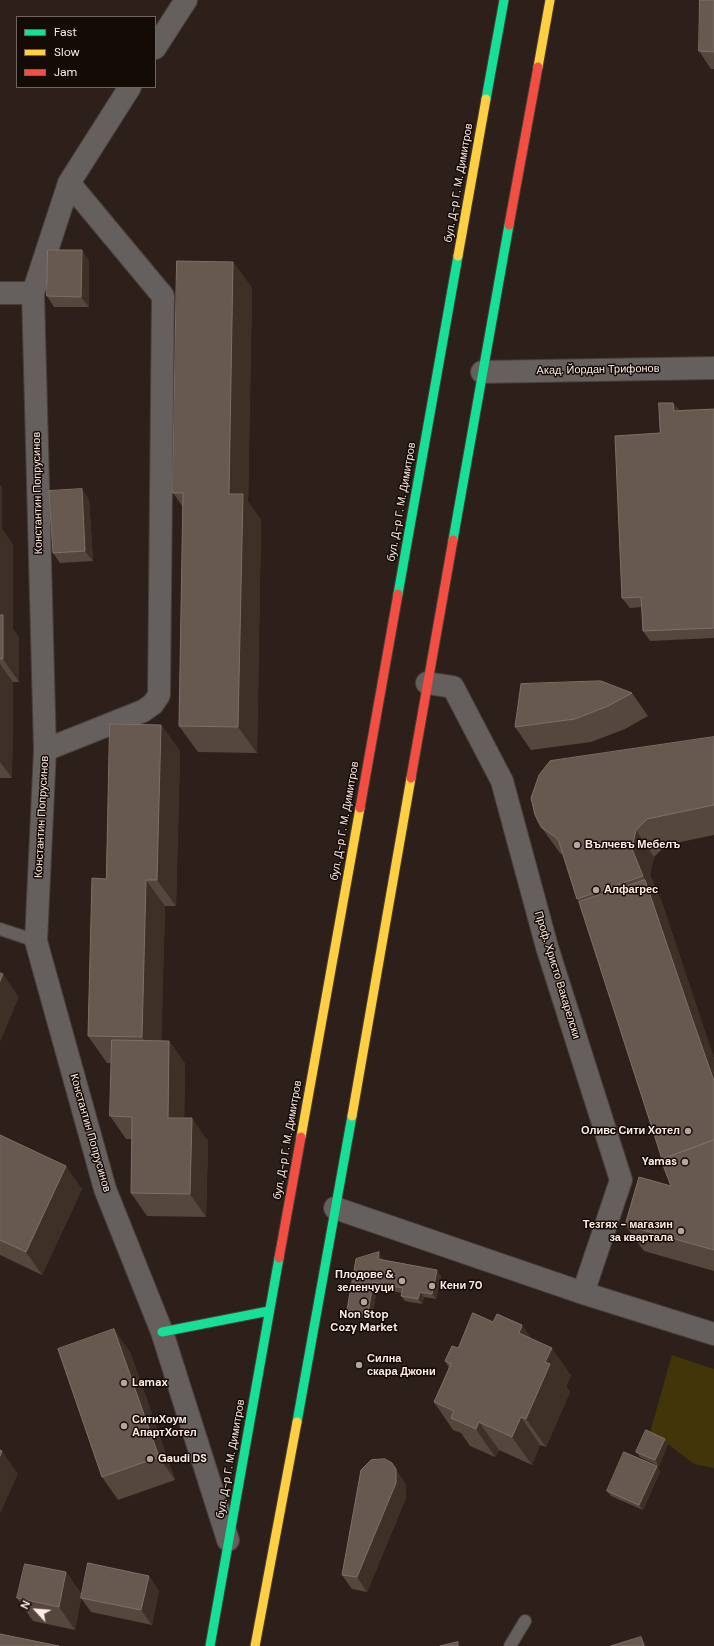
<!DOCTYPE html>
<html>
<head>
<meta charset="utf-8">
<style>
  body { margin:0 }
  #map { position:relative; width:714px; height:1646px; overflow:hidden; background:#2d201a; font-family:"DM Sans",sans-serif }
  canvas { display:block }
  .legend { position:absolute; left:16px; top:16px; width:140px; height:72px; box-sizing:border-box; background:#140a06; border:1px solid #726560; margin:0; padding:5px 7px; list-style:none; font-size:12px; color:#feede6 }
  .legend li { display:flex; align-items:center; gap:8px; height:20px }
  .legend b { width:20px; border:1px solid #726560 }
  .north { position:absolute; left:16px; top:1590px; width:40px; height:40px; -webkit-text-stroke:3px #140a06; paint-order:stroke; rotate:296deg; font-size:11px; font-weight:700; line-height:16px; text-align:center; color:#feede6 }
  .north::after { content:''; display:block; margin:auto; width:14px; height:18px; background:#feede6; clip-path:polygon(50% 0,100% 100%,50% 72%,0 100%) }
</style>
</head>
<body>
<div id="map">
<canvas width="714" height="1646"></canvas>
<ul class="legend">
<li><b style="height:5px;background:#16e098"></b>Fast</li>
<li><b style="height:5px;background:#ffcf43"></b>Slow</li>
<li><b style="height:5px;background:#f24e42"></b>Jam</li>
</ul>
<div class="north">N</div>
</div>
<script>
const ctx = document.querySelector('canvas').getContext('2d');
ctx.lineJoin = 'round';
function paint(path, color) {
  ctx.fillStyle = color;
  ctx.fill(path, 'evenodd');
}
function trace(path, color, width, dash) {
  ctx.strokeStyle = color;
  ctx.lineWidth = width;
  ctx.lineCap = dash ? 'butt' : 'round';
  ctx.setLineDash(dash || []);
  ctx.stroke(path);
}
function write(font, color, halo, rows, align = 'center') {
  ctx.font = font + ' "DM Sans",sans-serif';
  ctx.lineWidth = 3;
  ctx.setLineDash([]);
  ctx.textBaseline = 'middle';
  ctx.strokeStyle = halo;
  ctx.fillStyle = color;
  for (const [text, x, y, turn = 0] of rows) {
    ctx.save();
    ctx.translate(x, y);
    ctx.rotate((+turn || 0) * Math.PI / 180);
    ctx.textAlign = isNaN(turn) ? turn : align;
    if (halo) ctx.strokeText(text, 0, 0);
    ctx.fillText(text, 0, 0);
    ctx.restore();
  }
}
paint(new Path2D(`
  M672 1355 714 1369V1468L694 1464 668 1444 649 1436Z`), '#43350a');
const lane = new Path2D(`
  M0 929 36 941
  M510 1646 525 1621`);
const street = new Path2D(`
  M155 48 186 0
  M130 87 69 183 33 293 45 750 36 941 105 1189 162 1332 228 1540
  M0 293H33
  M482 372 714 368
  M427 683 453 687 502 781 547 947 621 1180 583 1293
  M45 750 143 711 153 704 159 695 163 296 69 183
  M335 1208 583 1293 714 1334`);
const fast = new Path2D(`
  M486 99 504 0
  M453 540 509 225
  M398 594 458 256
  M162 1332 269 1311
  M297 1422 352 1116
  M210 1646 279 1258`);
const slow = new Path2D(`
  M538 67 550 0
  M458 256 486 99
  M352 1116 411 778
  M301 1137 360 808
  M255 1646 297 1422`);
const jam = new Path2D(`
  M509 225 538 67
  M411 778 453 540
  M360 808 398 594
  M279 1258 301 1137`);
trace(lane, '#493e38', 14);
trace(street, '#493e38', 24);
trace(fast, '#493e38', 11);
trace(slow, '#493e38', 11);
trace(jam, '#493e38', 11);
trace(lane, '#655f5e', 12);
trace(street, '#655f5e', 22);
trace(fast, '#16e098', 9);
trace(slow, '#ffcf43', 9);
trace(jam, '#f24e42', 9);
paint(new Path2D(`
  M714 0V69H711L699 51Z
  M89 260V307H54L47 296Z
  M233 262 252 288 248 502 261 520 257 753 198 752 179 726 183 507 173 493Z
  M673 403 679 410 714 409V638L650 641 643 631 642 607 630 608 622 598 660 433Z
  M0 485 2 488V529L13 545V629L19 638V682H13L12 778H0Z
  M89 499 93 561 60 563 53 553Z
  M632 693 648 716 625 729 591 742 531 750 515 727Z
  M161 725 180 751 176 906H165L161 1041H169L185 1064 184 1118 208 1141 206 1217 147 1216 131 1193 132 1139H126L110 1116 111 1063H107L88 1036 106 879Z
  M714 737V835L666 845 654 857 650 875 662 903 714 1059V1271L644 1251 625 1225 671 1186 579 902 577 899 564 856 560 853 541 827Z
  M0 1135 82 1189 42 1275 0 1255Z
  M382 1257V1260L441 1276 436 1299 424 1297 422 1304 405 1301 401 1296 402 1293 377 1288 372 1319 351 1316 347 1310Z
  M493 1322 522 1325 531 1339 571 1375 566 1387 570 1392 546 1447 540 1445 532 1465 499 1450 495 1457 470 1446 461 1433 453 1430 434 1402 449 1368 445 1361 458 1348Z
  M130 1352 175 1480 118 1500 102 1477Z
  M668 1444 659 1466 640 1457 636 1452Z
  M657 1466 660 1472 643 1510 611 1496 607 1491Z
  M406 1484V1498L367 1592 352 1589 342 1575Z
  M66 1572 82 1595 159 1590 152 1625 91 1612 81 1598 75 1630 33 1621 17 1598Z`), '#55473d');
paint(new Path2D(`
  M82 250 89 260V307L81 297Z
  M233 262 252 288 248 502 261 520 257 753 238 727 229 494Z
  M673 403 680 413 674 411Z
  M0 485 2 488V529L13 545V629L19 638V682L3 659 0 620Z
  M82 489 89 499 93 561 85 551Z
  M0 664 13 682 12 778 0 762Z
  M161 725 180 751 176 906 157 880Z
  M636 830 654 857 650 875 662 903 714 1059V1081L692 1018 645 880 643 876 632 849Z
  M146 880 165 906 161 1064 142 1037Z
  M3 974 19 997 0 1042V981Z
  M169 1041 185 1064 184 1141 168 1118Z
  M192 1118 208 1141 206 1217 190 1194Z
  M66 1166 82 1189 42 1275 26 1252Z
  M379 1252 382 1257 381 1264 378 1259Z
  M437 1270 441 1276 436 1299 432 1294Z
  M373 1282 377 1288 372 1319 368 1314Z
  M420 1292 424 1297 422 1304 418 1299Z
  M522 1325 541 1353 519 1333Z
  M114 1329 130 1352 175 1480 159 1457Z
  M552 1348 571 1375 566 1387 570 1392 546 1447 526 1419 545 1362Z
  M521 1417 540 1445 532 1465 512 1437Z
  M479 1422 499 1450 495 1457 476 1429Z
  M665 1439 668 1444 659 1466 655 1460Z
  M2 1451 18 1474 0 1514V1456Z
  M392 1463 406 1484V1498L367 1592 357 1577Z
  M657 1466 660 1472 643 1510 639 1505Z
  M66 1572 82 1596 75 1630 59 1607Z
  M149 1576 159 1590 152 1625 141 1610Z
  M641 1637 647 1646H644Z`), '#3d3027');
const building = new Path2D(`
  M700 0H714V52L699 51Z
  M48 250H82L81 297 47 296Z
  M177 261 233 262 229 494H243L238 727 179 726 183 493H173Z
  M659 403H673L674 411 714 409V628L643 631 641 597 622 598 615 436 660 433Z
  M82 489 85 551 53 553 49 491Z
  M0 615H3V659H0Z
  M601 681 632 693 608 706 575 719 515 727 521 684Z
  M110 724 161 725 157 880H146L142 1037 88 1036 92 878 106 879Z
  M714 737V805L647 819 636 830 632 849 643 876 577 899 558 839 541 827 535 815 531 798 539 775 550 761Z
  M645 880 692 1018 714 1081V1140L662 1159 579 902Z
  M0 973 3 974 0 981Z
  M112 1040 169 1041 168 1118H192L190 1194 131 1193 132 1117 110 1116Z
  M0 1135 66 1166 26 1252 0 1240Z
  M714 1140V1250L625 1225 639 1177 671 1186 661 1160Z
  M379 1252 378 1259 437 1270 432 1294 420 1292 418 1299 401 1296 403 1288 373 1282 368 1314 347 1310 356 1259Z
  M473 1313 493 1322 497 1314 522 1325 519 1333 552 1348 545 1362 550 1364 526 1419 521 1417 512 1437 479 1422 476 1429 451 1418 454 1411 434 1402 451 1364 445 1361 452 1346 458 1348Z
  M114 1329 159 1457 102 1477 58 1349Z
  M646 1430 665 1439 655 1460 636 1452Z
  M0 1450 2 1451 0 1456Z
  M624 1452 657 1466 639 1505 607 1491Z
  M385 1459 392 1463 396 1469V1483L357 1577 342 1575 361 1470 371 1460Z
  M88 1563 149 1576 141 1610 81 1598Z
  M25 1564 66 1572 59 1607 17 1598Z
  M0 1634 59 1646H0Z
  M641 1637 644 1646H611Z
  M458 1642V1646H440Z`);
paint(building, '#67594f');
trace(building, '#7f7067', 1);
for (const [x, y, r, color] of [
  [577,845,4,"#b5a59f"],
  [596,890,4,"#b5a59f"],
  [688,1131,4,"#b5a59f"],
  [685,1162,4,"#b5a59f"],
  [681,1231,4,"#b5a59f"],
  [402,1281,4,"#b5a59f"],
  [432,1286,4,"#b5a59f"],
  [364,1302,4,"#b5a59f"],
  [359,1365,4,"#b5a59f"],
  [124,1383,4,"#b5a59f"],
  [124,1426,4,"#b5a59f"],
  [150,1459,4,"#b5a59f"]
]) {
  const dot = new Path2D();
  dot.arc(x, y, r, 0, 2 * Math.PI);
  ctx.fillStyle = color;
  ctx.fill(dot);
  trace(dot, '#140a06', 1.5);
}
write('11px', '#feede6', '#140a06', [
  ["бул. Д-р Г. М. Димитров",459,183,-80],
  ["Акад. Йордан Трифонов",598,370,-1],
  ["Константин Попрусинов",38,493,-91],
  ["бул. Д-р Г. М. Димитров",402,502,-80],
  ["Константин Попрусинов",42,817,-87],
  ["бул. Д-р Г. М. Димитров",345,821,-80],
  ["Проф. Христо Вакарелски",557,975,73],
  ["Константин Попрусинов",90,1133,74],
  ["бул. Д-р Г. М. Димитров",288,1140,-80],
  ["бул. Д-р Г. М. Димитров",231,1459,-80]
]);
write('bold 11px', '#feede6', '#140a06', [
  ["Вълчевъ Мебелъ",585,845],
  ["Алфагрес",604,890],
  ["Оливс Сити Хотел",680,1131,"right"],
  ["Yamas",677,1162,"right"],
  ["Тезгях - магазин",673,1225,"right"],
  ["за квартала",673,1238,"right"],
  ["Плодове &",394,1275,"right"],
  ["зеленчуци",394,1288,"right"],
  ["Кени 70",440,1286],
  ["Non Stop",364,1315,"center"],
  ["Cozy Market",364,1328,"center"],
  ["Силна",367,1359],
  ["скара Джони",367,1372],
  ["Lamax",132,1383],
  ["СитиХоум",132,1420],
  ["АпартХотел",132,1433],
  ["Gaudi DS",158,1459]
], 'left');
</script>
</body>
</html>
